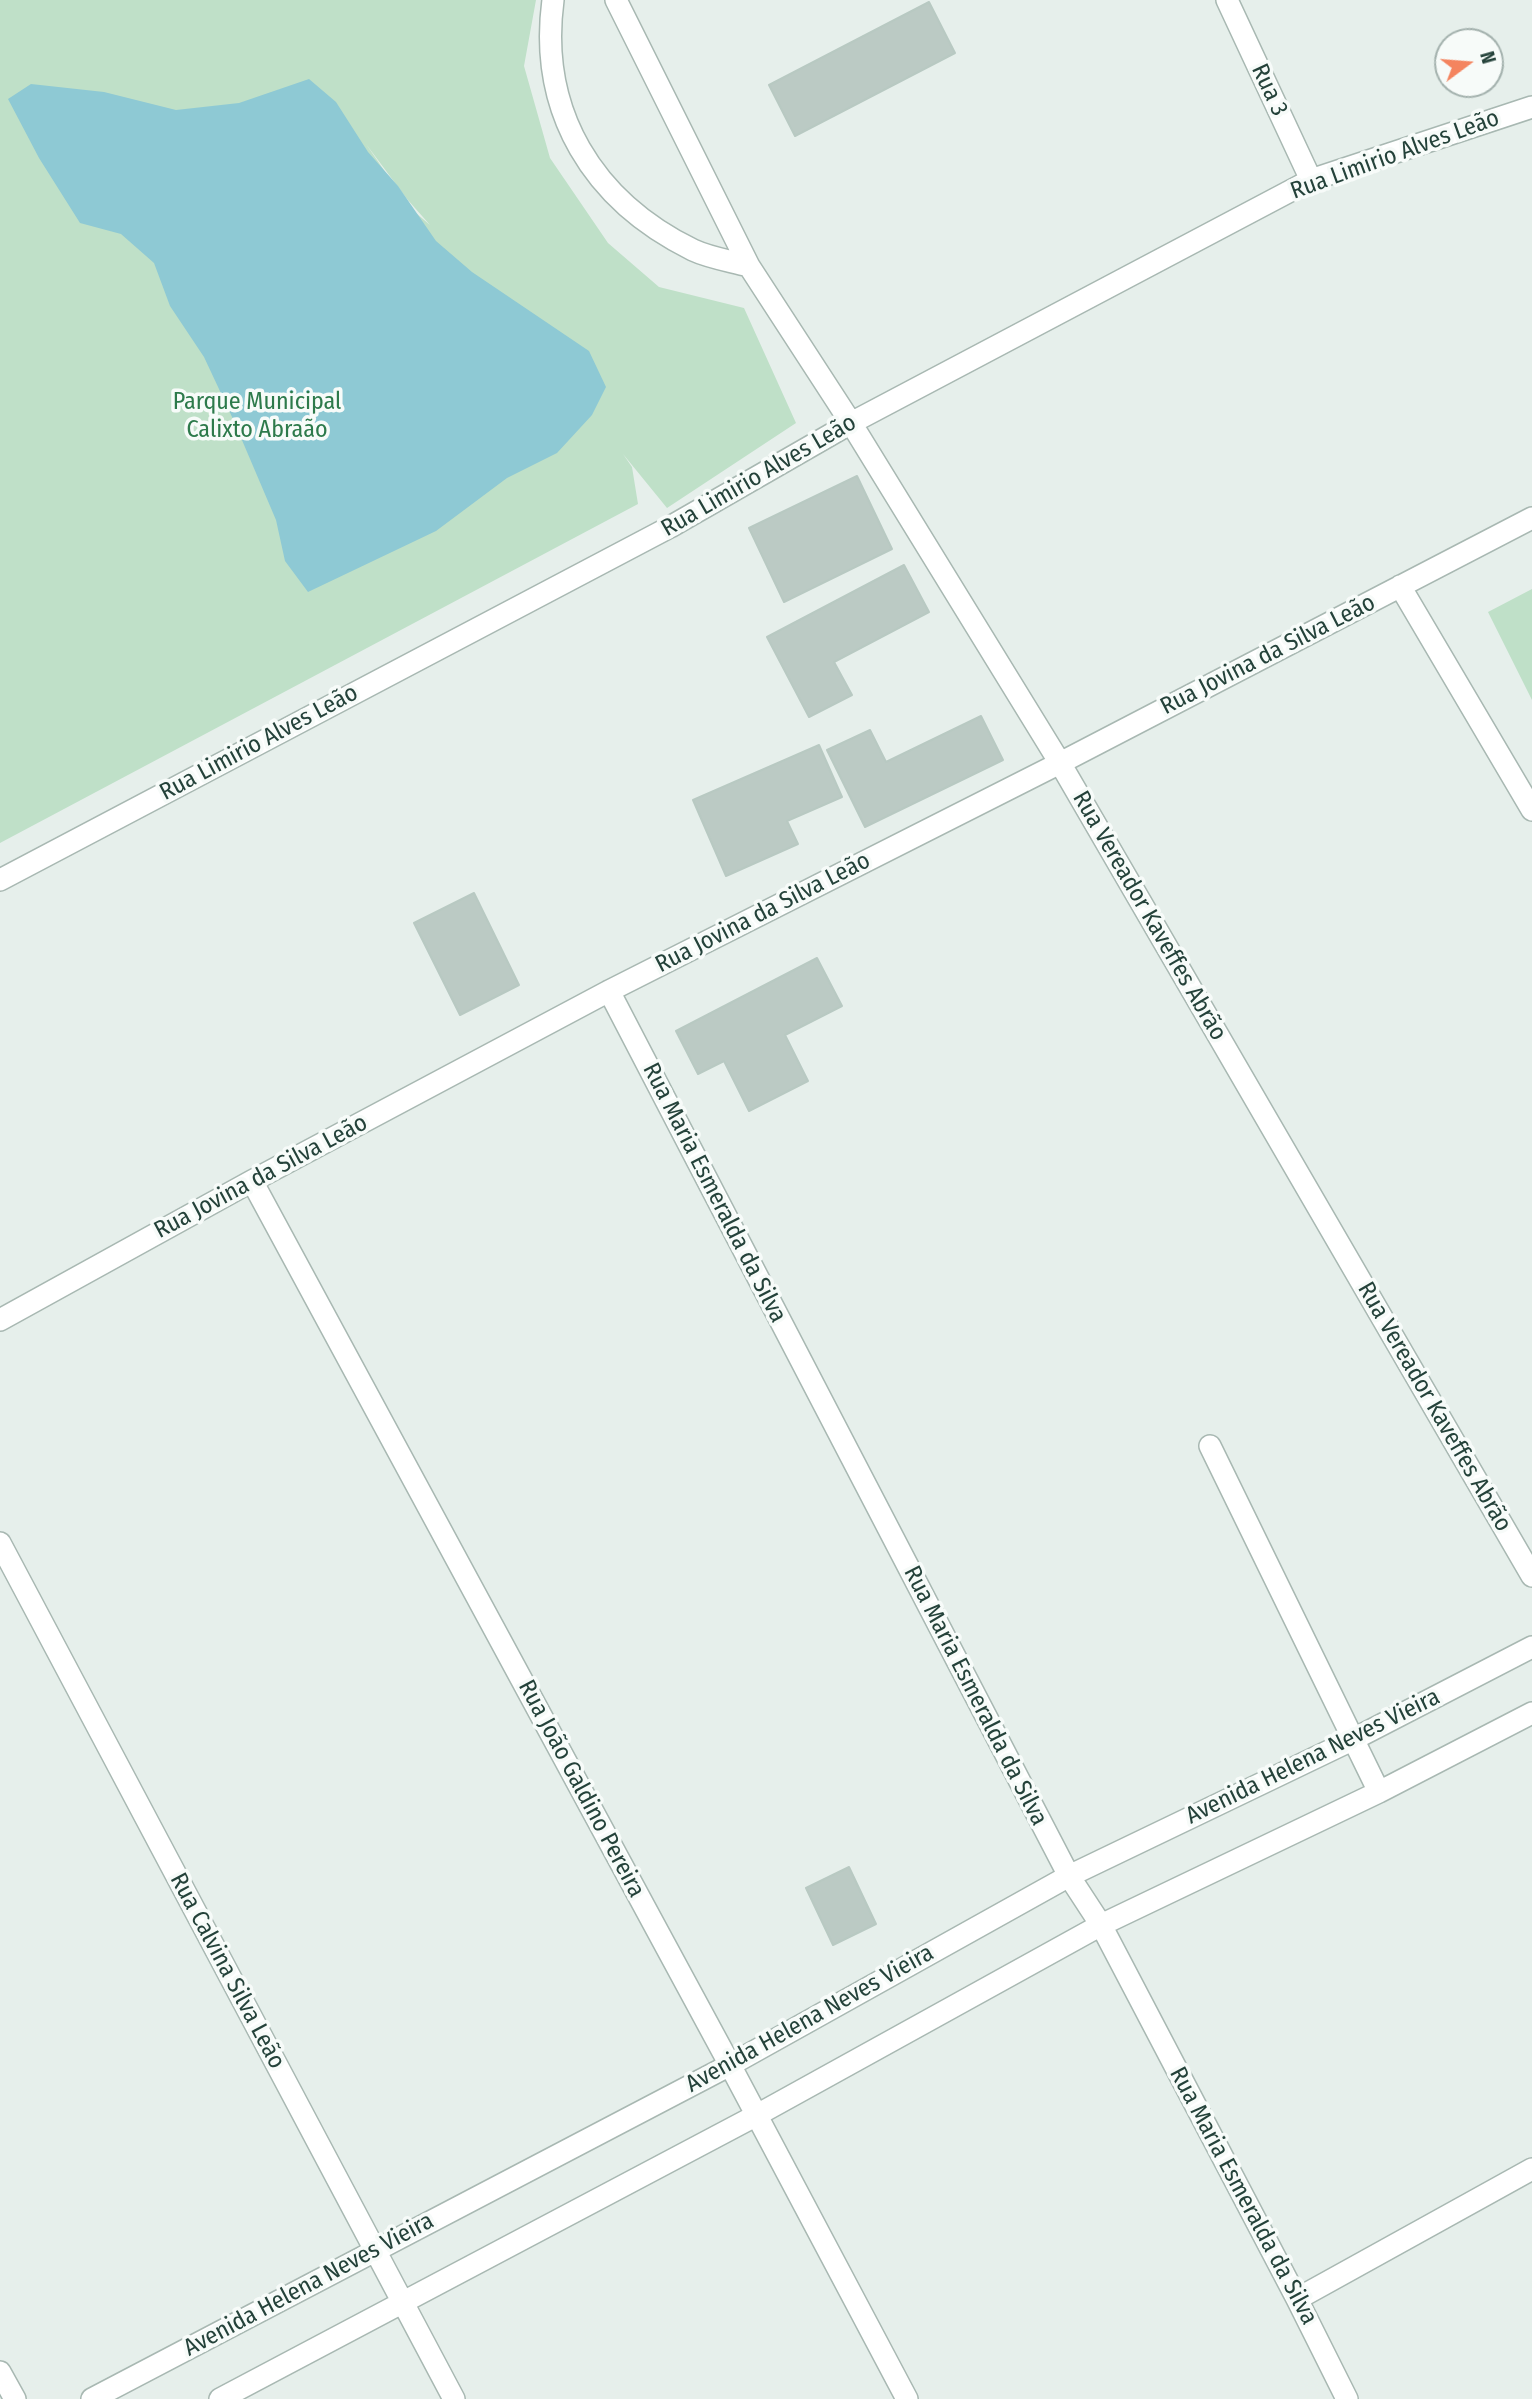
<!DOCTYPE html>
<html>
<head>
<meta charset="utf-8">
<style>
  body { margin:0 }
  #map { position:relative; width:1532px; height:2399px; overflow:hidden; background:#e6efeb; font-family:"Fira Sans Condensed",sans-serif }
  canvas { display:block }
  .north { position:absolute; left:1434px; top:28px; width:70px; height:70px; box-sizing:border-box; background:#f7fbf9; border:2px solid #a3b1ad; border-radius:50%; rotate:74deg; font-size:19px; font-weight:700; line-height:28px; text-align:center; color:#24423a }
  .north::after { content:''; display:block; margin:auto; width:24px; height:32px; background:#f4845f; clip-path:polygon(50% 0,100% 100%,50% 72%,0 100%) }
</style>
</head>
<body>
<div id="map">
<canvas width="1532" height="2399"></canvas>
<div class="north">N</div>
</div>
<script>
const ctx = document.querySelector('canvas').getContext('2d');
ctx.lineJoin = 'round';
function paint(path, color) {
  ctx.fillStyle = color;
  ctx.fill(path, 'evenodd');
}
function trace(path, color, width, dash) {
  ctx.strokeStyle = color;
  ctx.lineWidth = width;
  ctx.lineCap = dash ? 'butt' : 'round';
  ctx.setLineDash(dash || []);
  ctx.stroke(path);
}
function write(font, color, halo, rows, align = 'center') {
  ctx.font = font + ' "Fira Sans Condensed",sans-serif';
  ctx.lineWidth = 7;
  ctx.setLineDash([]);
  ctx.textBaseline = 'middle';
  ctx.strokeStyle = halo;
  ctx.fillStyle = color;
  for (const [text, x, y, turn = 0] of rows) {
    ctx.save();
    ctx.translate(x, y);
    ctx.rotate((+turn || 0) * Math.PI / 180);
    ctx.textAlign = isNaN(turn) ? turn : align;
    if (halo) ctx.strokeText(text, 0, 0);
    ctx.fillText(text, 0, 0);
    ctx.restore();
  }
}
paint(new Path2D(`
  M0 0H536L524 66 550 158 608 243 659 287 744 308 796 423 667 508 623 454 632 467 638 504 0 843ZM366 144 407 199 430 225 410 208Z
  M1532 589V700L1488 612Z`), '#bfe0c8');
paint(new Path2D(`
  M309 79 336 102 368 152 398 186 436 241 472 272 589 351 606 387 592 415 557 453 507 478 436 531 308 592 285 561 276 520 233 419 204 357 170 306 154 263 121 234 80 223 39 158 8 99 31 84 104 92 176 110 239 103Z`), '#8ec9d4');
const building = new Path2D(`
  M929 2 955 53 795 136 769 85Z
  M857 476 892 549 784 602 749 528Z
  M904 565 929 612 834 662 852 695 809 717 767 637Z
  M981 716 1003 760 865 827 827 750 870 730 886 762Z
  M819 745 842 797 787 821 798 844 726 876 693 800Z
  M474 893 519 985 460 1015 414 923Z
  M817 958 842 1006 785 1035 808 1081 749 1111 724 1061 698 1074 676 1031Z
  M849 1867 876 1924 833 1945 806 1888Z`);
paint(building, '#bbcac4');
trace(building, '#b8c9c2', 2);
const minor = new Path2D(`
  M553 0C538 112 593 201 693 250 710 258 731 261 749 266
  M616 0 749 266 851 423 1060 763 1532 1576
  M1227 0 1311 180
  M1400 586 1532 810
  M0 880 670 527 851 423 1311 180 1532 107
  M609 991 1069 1876 1101 1925 1297 2299 1347 2399
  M252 1181 730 2065 907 2399
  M0 1320 252 1181 609 991 1060 763 1532 518
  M1210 1446 1379 1792
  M0 1543 454 2399
  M1297 2299 1532 2169
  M0 2372 15 2399
  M92 2399 730 2065 1069 1876 1354 1739 1532 1647
  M220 2399 757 2115 1101 1925 1379 1792 1532 1713`);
trace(minor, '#a8b8b2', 24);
trace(minor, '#fff', 21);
write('24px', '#24423a', '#f7fbf9', [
  ["Rua 3",1269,90,65],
  ["Rua Limirio Alves Leão",1395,155,-20],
  ["Rua Limirio Alves Leão",759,476,-30],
  ["Rua Jovina da Silva Leão",1268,655,-27],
  ["Rua Limirio Alves Leão",259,743,-28],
  ["Rua Jovina da Silva Leão",763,913,-27],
  ["Rua Vereador Kaveffes Abrão",1149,916,60],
  ["Rua Jovina da Silva Leão",261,1177,-28],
  ["Rua Maria Esmeralda da Silva",714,1193,63],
  ["Rua Vereador Kaveffes Abrão",1434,1407,60],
  ["Rua Maria Esmeralda da Silva",975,1696,63],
  ["Avenida Helena Neves Vieira",1313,1757,-26],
  ["Rua João Galdino Pereira",581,1789,62],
  ["Rua Calvina Silva Leão",227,1971,62],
  ["Avenida Helena Neves Vieira",810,2019,-29],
  ["Rua Maria Esmeralda da Silva",1243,2196,62],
  ["Avenida Helena Neves Vieira",309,2285,-28]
]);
write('24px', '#2d7a4b', '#f7fbf9', [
  ["Parque Municipal",257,402],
  ["Calixto Abraão",257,430]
]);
</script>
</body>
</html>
